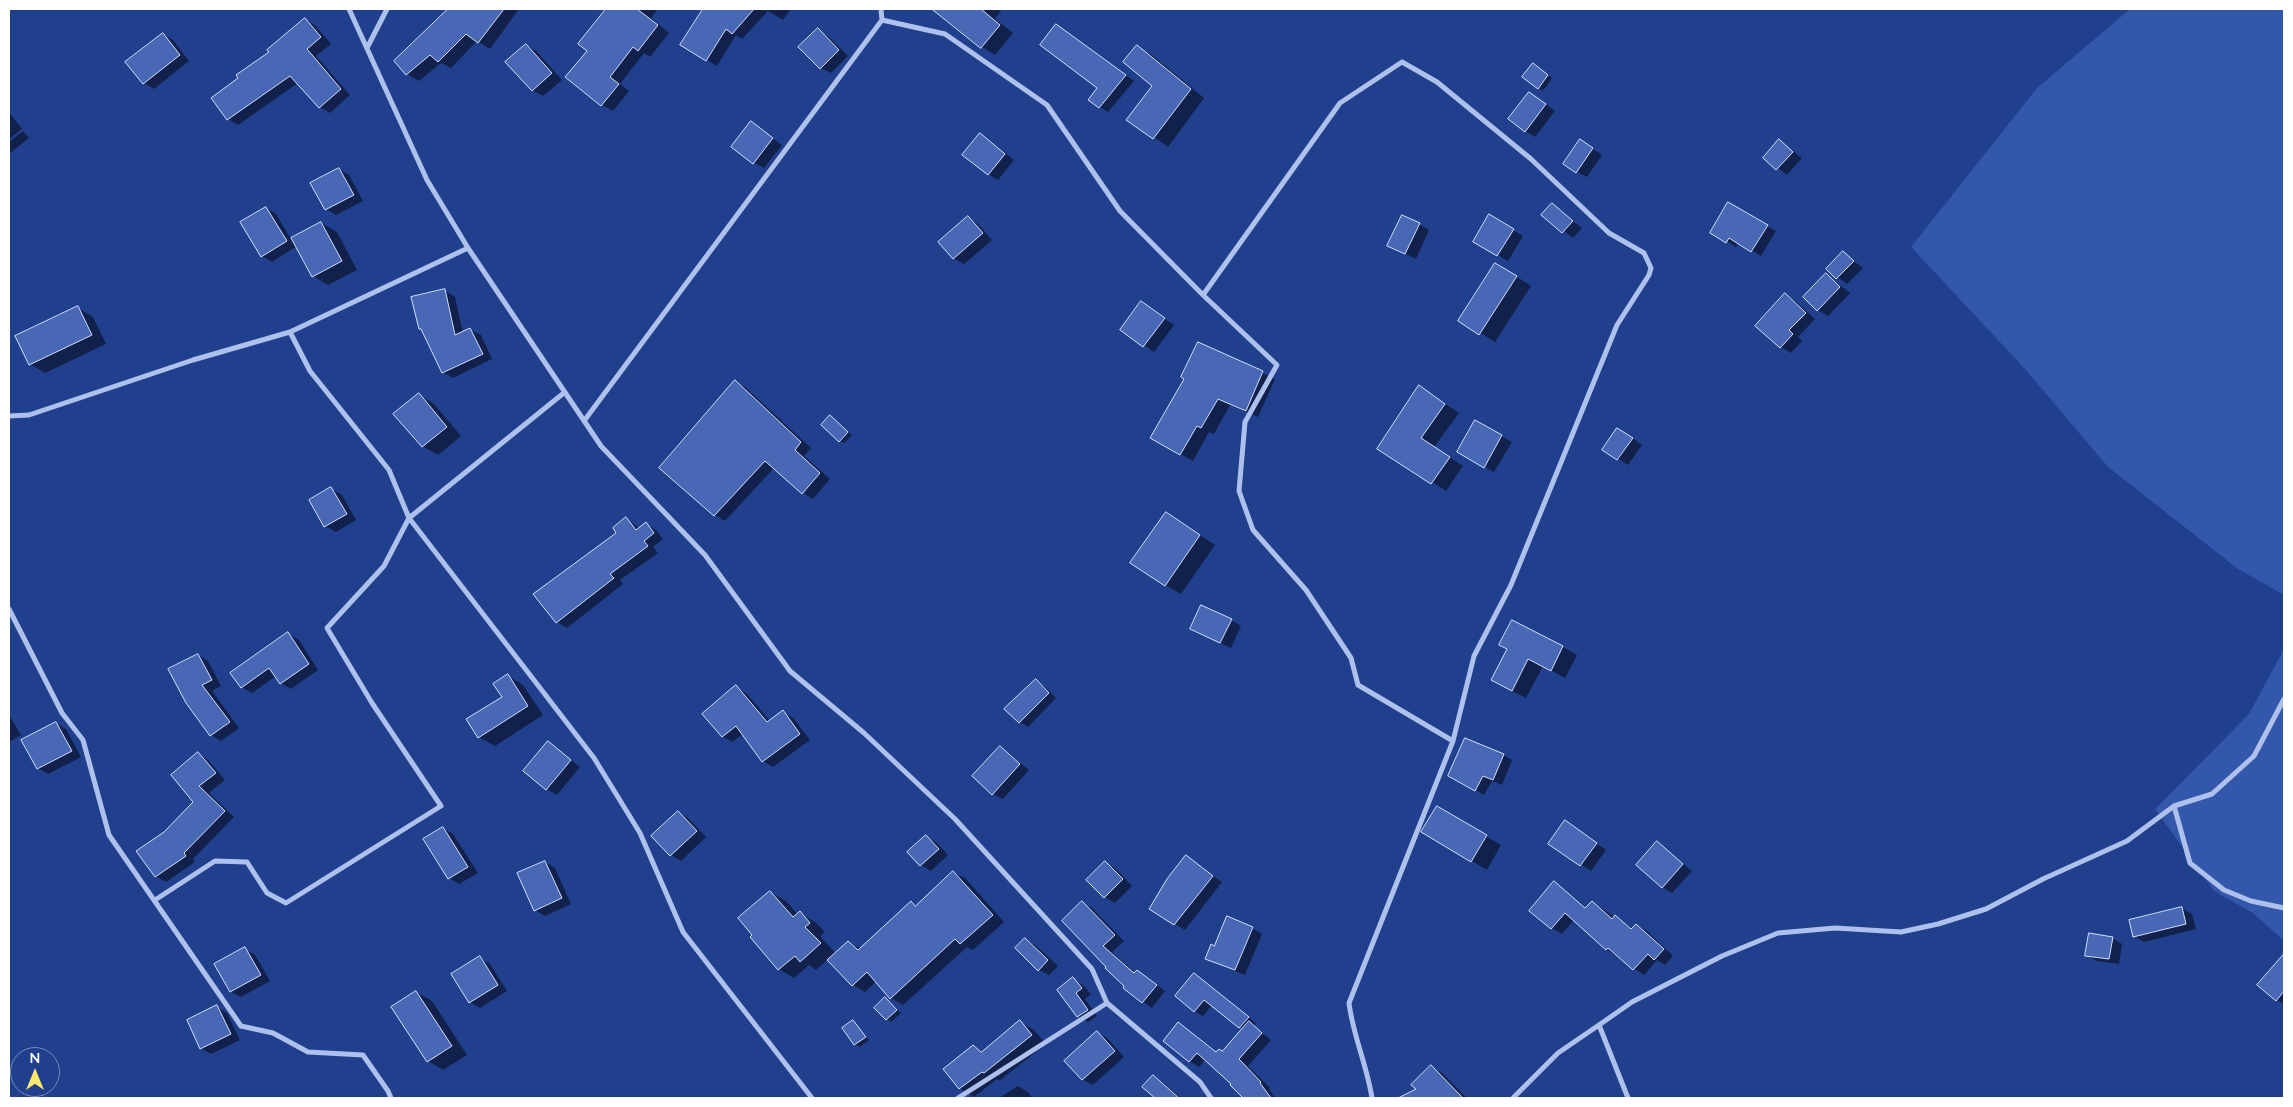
<!DOCTYPE html>
<html>
<head>
<meta charset="utf-8">
<style>
  body { margin:0 }
  #map { position:relative; width:2293px; height:1107px; overflow:hidden; background:#203f8d; font-family:Lato,sans-serif }
  canvas { display:block }
  .frame { position:absolute; inset:0; border:10px solid #fff; pointer-events:none }
  .north { position:absolute; left:10px; top:1047px; width:50px; height:50px; box-sizing:border-box; background:#203f8d; border:1px solid #798cbb; border-radius:50%; rotate:0deg; font-size:14px; font-weight:700; line-height:20px; text-align:center; color:#fff }
  .north::after { content:''; display:block; margin:auto; width:18px; height:22px; background:#fae76e; clip-path:polygon(50% 0,100% 100%,50% 72%,0 100%) }
</style>
</head>
<body>
<div id="map">
<canvas width="2293" height="1107"></canvas>
<div class="frame"></div>
<div class="north">N</div>
</div>
<script>
const ctx = document.querySelector('canvas').getContext('2d');
ctx.lineJoin = 'round';
function paint(path, color) {
  ctx.fillStyle = color;
  ctx.fill(path, 'evenodd');
}
function trace(path, color, width, dash) {
  ctx.strokeStyle = color;
  ctx.lineWidth = width;
  ctx.lineCap = dash ? 'butt' : 'round';
  ctx.setLineDash(dash || []);
  ctx.stroke(path);
}
paint(new Path2D(`
  M2130 9H2284V595L2238 569 2108 467 2025 369 1911 247 2037 88Z
  M2284 649V941L2253 913 2214 891 2155 809 2249 714Z`), '#3357ab');
paint(new Path2D(`
  M449 9H519L490 49 477 41 451 68 441 63 419 81 407 74Z
  M608 9H658L651 18 669 33 650 57 644 53 620 84 629 91 613 111 602 105 588 50 580 44Z
  M705 9H791L783 20 768 11 742 39 736 35 717 66 682 44Z
  M945 9H1002L995 19 1013 33 995 55 982 47 941 14Z
  M305 19 315 25 331 44 316 56 350 95 330 113 320 107 298 83 238 125 228 119 271 53Z
  M1057 25 1134 81 1108 112 1100 107 1099 87Z
  M818 30 828 36 848 56 831 73 821 68Z
  M163 34 173 40 189 61 154 89 144 83Z
  M526 45 536 51 562 80 543 96 532 90Z
  M1138 47 1152 55 1204 98 1168 147 1128 119 1153 86Z
  M1538 68 1552 78 1543 91 1539 88Z
  M1539 99 1555 111 1535 137 1525 131Z
  M9 112 22 129 9 139Z
  M751 123 782 145 764 168 754 163Z
  M23 131 29 138 9 154V142Z
  M980 135 1014 160 998 180 988 174Z
  M1779 141 1802 158 1787 175 1764 157Z
  M1590 147 1602 155 1587 177 1577 172Z
  M339 169 349 175 363 201 336 215 326 209Z
  M1729 204 1776 231 1761 256 1738 242 1736 247 1712 232Z
  M1552 205 1582 228 1573 238 1543 215Z
  M266 208 276 214 291 239 321 223 337 232 357 270 328 285 313 276 297 246 272 262 262 256Z
  M1489 216 1523 236 1508 261 1474 241Z
  M968 218 978 224 992 240 964 264 953 258Z
  M1419 224 1429 230 1416 259 1389 246Z
  M1843 253 1863 268 1847 284 1827 269Z
  M1511 273 1531 286 1495 342 1460 320Z
  M1826 275 1850 293 1828 316 1818 310Z
  M445 291 455 297 463 333 470 330 481 335 492 359 453 378 443 372 423 331 420 329Z
  M1785 295 1795 301 1815 319 1798 337 1802 341 1791 353 1781 347Z
  M1142 303 1174 325 1154 352 1121 329Z
  M78 308 93 317 106 344 45 373 30 364Z
  M1198 343 1275 379 1258 417 1230 405 1214 434 1209 432 1193 461 1152 438 1186 378Z
  M735 381 745 387 811 448 804 456 830 479 813 499 803 493 774 468 725 521 715 515 661 467Z
  M1419 387 1459 413 1434 447 1463 466 1446 491 1379 448Z
  M419 395 434 404 461 436 438 455 422 446Z
  M831 417 852 435 844 443 840 441Z
  M1476 421 1512 442 1494 472 1458 452Z
  M1628 435 1642 445 1628 465 1604 450Z
  M331 489 342 495 356 520 336 532 325 526Z
  M1166 513 1215 545 1181 594 1165 585Z
  M627 519 640 529 646 524 656 530 663 539 653 547 658 553 620 580 623 584 567 628 557 622 535 594 618 533Z
  M1231 620 1241 626 1231 648 1202 634Z
  M289 634 299 640 318 670 291 689 281 683 276 676 252 693 241 687Z
  M1563 647 1577 655 1565 678 1543 666 1526 698 1506 688 1509 649Z
  M198 655 208 661 221 686 212 691 239 728 221 741 211 735 187 702Z
  M508 676 523 685 543 715 495 746 479 737 503 697Z
  M1036 681 1044 686 1056 698 1028 727 1020 722Z
  M736 687 746 693 770 721 783 712 793 718 810 740 773 767 763 761 743 734 732 742 722 736Z
  M9 715 21 735 9 742Z
  M56 723 66 729 81 757 48 774 38 768Z
  M548 743 580 767 557 795 547 789Z
  M1000 747 1029 770 1003 799 993 794Z
  M198 754 208 760 225 780 209 793 234 817 193 859 195 862 166 882 155 876 164 833 195 802Z
  M1504 755 1512 760 1502 785 1492 781 1484 795 1459 781Z
  M1437 808 1501 845 1487 870 1423 832Z
  M678 812 688 818 706 837 681 861 671 855Z
  M443 828 453 834 478 873 459 884 449 878 425 839Z
  M1575 828 1606 850 1591 871 1550 843Z
  M927 837 937 843 948 855 931 871 921 865Z
  M1657 843 1692 871 1672 893 1662 887Z
  M1186 857 1222 882 1185 930 1151 909Z
  M545 862 555 868 571 904 545 916 535 910Z
  M1105 863 1115 868 1132 886 1115 903 1105 897Z
  M953 872 966 879 1004 922 973 950 967 947 903 1005 891 998 877 981 865 992 853 985 828 959 816 970 809 965 794 978 779 969 770 892 786 901 798 915 800 913 815 922 825 932 820 936 836 954 848 942 861 949 911 903 917 906Z
  M1554 883 1587 908 1592 902 1633 929 1637 925 1647 931 1673 956 1665 965 1657 960 1644 975 1606 949 1574 920 1562 934 1552 928 1531 911Z
  M1082 903 1092 908 1124 941 1112 952 1136 973 1137 971 1146 977 1165 991 1152 1008 1124 988 1126 986 1108 966Z
  M2182 908 2192 914 2196 929 2144 942 2134 936Z
  M1252 928 1262 934 1245 975 1206 958 1215 947Z
  M2112 938 2122 944 2119 964 2097 961 2087 955Z
  M1025 939 1035 945 1058 966 1049 975 1039 970Z
  M245 949 255 955 270 981 241 997 231 992Z
  M480 958 490 964 507 991 480 1008 470 1002Z
  M2280 961 2284 964V1004L2277 1000Z
  M1194 975 1256 1023 1254 1026 1271 1040 1248 1066 1270 1088 1269 1089 1275 1098H1245L1232 1085 1233 1084 1206 1059 1199 1067 1189 1061 1179 1024 1217 1053 1223 1052 1244 1029 1212 1005 1203 1016 1194 1011Z
  M1073 979 1083 985 1091 994 1085 999 1097 1016 1088 1022 1078 1016Z
  M416 992 432 1001 467 1055 443 1070 428 1061Z
  M885 999 901 1013 891 1022 887 1019Z
  M217 1007 227 1013 240 1040 211 1054 201 1048Z
  M853 1021 869 1040 860 1047 855 1044Z
  M1020 1022 1034 1030 1046 1044 999 1081 997 1079 974 1097 959 1088 973 1046 983 1052Z
  M1097 1032 1107 1038 1124 1057 1093 1085 1083 1080 1066 1061Z
  M1432 1067 1442 1073 1467 1098H1426L1413 1085Z
  M1153 1076 1162 1082 1181 1098H1157L1144 1087Z
  M1018 1086 1028 1092 1032 1098H999Z`), '#0007');
const building = new Path2D(`
  M448 9H504L478 43 466 34 438 62 430 55 406 75 394 61Z
  M606 9H637L658 25 638 51 633 47 610 77 619 84 601 106 565 77 587 51 578 44Z
  M703 9H754L732 34 726 29 706 61 680 45Z
  M932 9H981L1000 25 981 48Z
  M305 18 321 37 307 49 341 89 319 108 290 76 227 120 211 98 238 78 236 75 269 52 267 50Z
  M1056 24 1126 75 1099 108 1088 100 1097 88 1040 45Z
  M818 28 839 50 820 69 798 47Z
  M163 33 180 55 143 84 125 62Z
  M526 44 552 73 532 91 505 62Z
  M1137 45 1191 89 1153 139 1126 120 1152 86 1123 62Z
  M1533 63 1548 75 1538 89 1522 77Z
  M1529 92 1546 104 1525 132 1508 119Z
  M751 121 773 138 753 164 731 147Z
  M980 133 1005 154 988 175 962 155Z
  M1580 139 1593 148 1576 173 1563 164Z
  M1779 139 1793 152 1776 170 1763 158Z
  M339 168 354 195 325 210 310 183Z
  M1728 202 1768 225 1751 252 1729 238 1726 243 1710 233Z
  M1552 203 1573 221 1562 233 1541 215Z
  M266 207 287 241 261 257 240 222Z
  M1489 214 1514 229 1497 256 1473 242Z
  M1402 215 1420 223 1405 254 1387 246Z
  M968 216 983 233 953 259 938 242Z
  M321 222 342 261 312 277 291 238Z
  M1843 251 1854 261 1836 279 1826 269Z
  M1495 263 1517 276 1479 335 1458 321Z
  M1826 273 1840 287 1817 311 1803 297Z
  M445 289 455 335 470 328 483 354 442 373 421 329H419L411 297Z
  M1785 293 1806 313 1789 330 1793 334 1780 348 1755 326Z
  M1141 301 1165 318 1143 347 1120 330Z
  M78 306 92 335 29 365 15 336Z
  M1198 342 1263 371 1246 411 1218 399 1201 428 1197 426 1180 455 1150 438 1184 379 1181 377Z
  M735 380 801 442 795 450 820 473 802 494 765 461 714 516 659 468Z
  M1419 385 1445 404 1421 438 1450 457 1431 484 1377 449Z
  M419 393 447 427 422 447 393 414Z
  M830 415 848 432 839 442 821 425Z
  M1475 420 1502 435 1484 468 1457 452Z
  M1617 428 1633 438 1617 460 1602 450Z
  M331 487 347 514 324 527 309 500Z
  M1166 512 1200 535 1165 586 1130 563Z
  M626 517 636 530 646 522 654 533 644 541 648 546 610 574 614 578 556 623 533 594 616 533 613 528Z
  M1201 605 1232 619 1220 643 1190 629Z
  M1512 620 1563 646 1551 671 1528 659 1512 691 1491 680 1507 649 1499 645Z
  M288 632 309 664 280 684 269 668 241 688 230 673Z
  M198 654 212 680 202 685 230 722 210 736 186 703 168 669Z
  M508 674 528 706 478 738 466 719 502 697 493 684Z
  M1036 679 1049 693 1019 723 1004 709Z
  M736 685 767 722 783 710 800 734 762 762 736 726 722 737 702 714Z
  M56 722 72 751 37 769 21 740Z
  M1465 738 1504 754 1493 780 1483 776 1475 791 1448 776Z
  M548 741 571 760 546 790 523 771Z
  M1000 746 1020 764 992 795 972 776Z
  M198 752 216 773 199 786 225 811 184 853 186 856 155 877 136 851 164 832 193 802 171 775Z
  M1437 806 1487 835 1471 862 1421 832Z
  M678 811 697 831 670 856 651 836Z
  M1565 820 1597 843 1580 866 1548 844Z
  M443 827 468 867 448 879 423 839Z
  M926 835 939 849 920 866 907 852Z
  M1657 841 1683 864 1662 888 1636 865Z
  M1186 855 1213 876 1174 925 1149 909 1167 879Z
  M545 861 562 898 534 911 517 873Z
  M1105 861 1123 879 1104 898 1086 880Z
  M953 871 993 915 960 944 955 939 890 999 867 972 852 986 827 960 848 941 858 950 911 901 915 906Z
  M1554 881 1585 908 1592 901 1612 919 1615 915 1631 929 1636 924 1664 949 1654 960 1648 954 1633 970 1608 948 1606 950 1565 913 1551 929 1529 911Z
  M770 891 793 917 800 911 810 923 805 927 821 943 800 962 795 956 778 970 750 937 752 935 738 918Z
  M1082 901 1115 935 1103 946 1134 973 1137 970 1157 985 1142 1003 1123 988 1124 986 1105 968 1106 967 1062 921Z
  M2182 907 2186 924 2133 937 2129 920Z
  M1227 916 1253 927 1235 970 1205 959 1211 944 1214 946Z
  M2089 933 2113 937 2109 959 2085 956Z
  M1025 938 1048 960 1038 971 1015 948Z
  M245 947 261 975 230 992 214 964Z
  M2284 954V991L2276 1001 2257 985Z
  M480 956 498 985 469 1003 451 974Z
  M1194 973 1249 1017 1239 1028 1204 1000 1194 1012 1175 996Z
  M1073 977 1082 988 1076 993 1088 1010 1077 1017 1057 990Z
  M416 991 452 1046 427 1062 391 1007Z
  M885 997 897 1010 886 1020 874 1008Z
  M217 1005 231 1034 200 1049 187 1020Z
  M853 1020 866 1037 854 1045 842 1028Z
  M1020 1020 1032 1035 984 1073 982 1072 959 1089 943 1069 973 1045 981 1052Z
  M1249 1021 1262 1033 1239 1059 1261 1082 1260 1083 1271 1098H1243L1230 1085 1231 1084 1197 1053 1189 1062 1163 1041 1178 1022 1216 1052 1219 1049 1222 1051Z
  M1097 1031 1115 1051 1082 1080 1064 1061Z
  M1431 1065 1463 1098H1398L1416 1089 1411 1085Z
  M1153 1075 1179 1098H1155L1142 1087Z`);
paint(building, '#4868b5');
trace(building, '#d3def9', 1);
trace(new Path2D(`
  M349 9 427 180 468 248 601 446 705 555 790 671 864 733 955 819 1092 969 1107 1003 1200 1082 1211 1098
  M882 20 945 34 1047 105 1120 211 1203 295 1340 103 1402 62 1437 82 1531 159 1609 233 1644 253 1651 268 1649 275 1617 325 1511 585 1474 656 1453 741 1349 1003C1353 1036 1367 1065 1372 1098
  M367 48 387 9
  M1203 295 1277 365 1245 422 1239 491 1253 530 1306 590 1351 658 1358 685 1453 741
  M290 332 310 371 389 470 409 518 594 758 640 833 683 932 812 1098
  M9 416 29 415 193 360 290 332 468 248
  M584 421 882 20 881 9
  M9 609 62 713 83 740 109 835 241 1026 273 1033 308 1052 363 1055 388 1091 391 1098
  M2174 806 2190 863 2224 890 2251 901 2284 908
  M155 900 215 861 247 862 267 893 286 903 441 806 372 703 327 628 384 566 409 518 565 392
  M1599 1025 1628 1098
  M958 1098 1107 1003
  M1513 1098 1558 1053 1599 1025 1632 1002 1722 956 1778 933 1835 928 1901 932 1938 924 1986 909 2043 879 2127 841 2174 806 2212 794 2254 756 2284 699`), '#aec0ec', 5);
</script>
</body>
</html>
